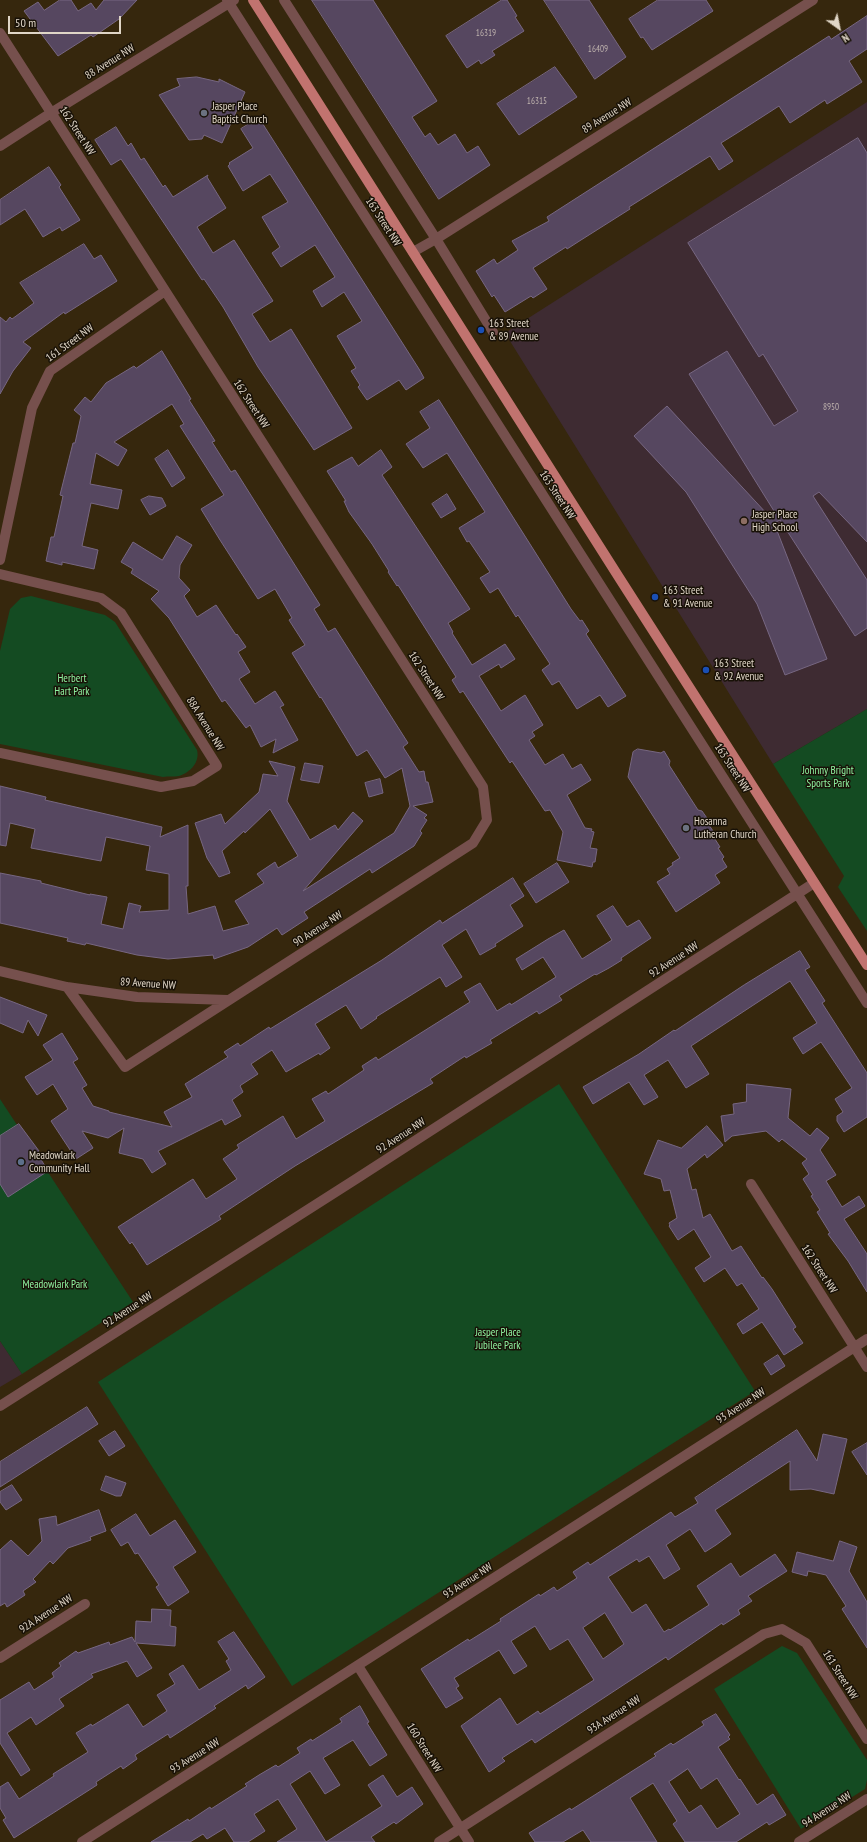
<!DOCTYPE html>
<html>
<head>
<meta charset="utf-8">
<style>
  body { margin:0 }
  #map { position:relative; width:867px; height:1842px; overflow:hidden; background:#36270d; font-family:"PT Sans Narrow",sans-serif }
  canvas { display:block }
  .north { position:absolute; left:819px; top:8px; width:40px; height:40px; -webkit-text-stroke:3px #181107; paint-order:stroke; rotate:147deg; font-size:11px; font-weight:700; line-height:16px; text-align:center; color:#e0d6c7 }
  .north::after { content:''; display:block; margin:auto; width:14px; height:18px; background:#e0d6c7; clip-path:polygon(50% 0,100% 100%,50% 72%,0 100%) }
  .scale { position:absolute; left:8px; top:16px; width:113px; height:18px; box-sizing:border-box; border:2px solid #e0d6c7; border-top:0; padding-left:5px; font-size:12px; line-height:14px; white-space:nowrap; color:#e0d6c7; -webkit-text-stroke:3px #181107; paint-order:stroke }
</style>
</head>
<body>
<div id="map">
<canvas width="867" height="1842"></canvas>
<div class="north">N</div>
<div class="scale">50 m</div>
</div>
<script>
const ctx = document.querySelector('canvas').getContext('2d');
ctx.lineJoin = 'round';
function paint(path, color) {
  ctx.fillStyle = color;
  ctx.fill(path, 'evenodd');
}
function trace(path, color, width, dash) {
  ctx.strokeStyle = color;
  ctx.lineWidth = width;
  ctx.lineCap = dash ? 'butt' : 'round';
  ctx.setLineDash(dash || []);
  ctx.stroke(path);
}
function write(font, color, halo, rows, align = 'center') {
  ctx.font = font + ' "PT Sans Narrow",sans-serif';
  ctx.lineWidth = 3;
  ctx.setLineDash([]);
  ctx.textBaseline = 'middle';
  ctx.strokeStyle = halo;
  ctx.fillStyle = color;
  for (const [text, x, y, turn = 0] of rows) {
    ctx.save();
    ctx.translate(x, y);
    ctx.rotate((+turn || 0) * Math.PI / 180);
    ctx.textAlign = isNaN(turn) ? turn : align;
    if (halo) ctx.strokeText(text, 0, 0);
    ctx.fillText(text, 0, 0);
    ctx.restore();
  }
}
paint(new Path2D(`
  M867 102V709L773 764 505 333Z
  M0 1341 22 1374 0 1387Z`), '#3e2b32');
paint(new Path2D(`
  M31 596 105 615 115 622 197 750C200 762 191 772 179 776 174 777 168 776 163 777L0 744V651L10 609 21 598Z
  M867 709V931L838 887 844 876 773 764Z
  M559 1084 755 1391 292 1686 98 1382Z
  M0 1099 133 1302 22 1374 0 1341Z
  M782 1646 797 1653 867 1760V1780L865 1789 801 1829 714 1689Z`), '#144b22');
const building = new Path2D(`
  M60 0H71L78 11 91 3 96 10 104 0H137L119 19 93 37 91 35 58 56 24 11 38 2 44 10Z
  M312 0H373L437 101 412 117 425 137 430 133 438 145 455 134 467 153 478 146 490 165 439 199Z
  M502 0H507L517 16 515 17 524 31 492 51 495 55 481 64 479 60 467 68 446 36Z
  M544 0H589L626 57 595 79Z
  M658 0H706L713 11 652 50 643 37 641 38 629 19Z
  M867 16V49L849 61 862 82 827 104 825 100 790 123 779 106 737 133 721 143 733 161 719 170 710 156 629 207 630 209 581 240 567 249 566 247 533 268 547 289 533 298 531 296 505 312 494 295 492 297 476 271 494 259 497 264 518 250 512 241 549 221 547 217 829 36 831 39Z
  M555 67 577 97 519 135 497 104Z
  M197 77 219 82V79L245 92 222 143 204 135 202 139 189 140 159 95 180 86 177 79Z
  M259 118 419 369 424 378 406 390 399 380 367 400 358 387 360 385 351 371 356 368 337 336 362 321 344 292 322 307 313 291 335 277 315 245 281 267 272 253 280 247 262 217 288 202 270 174 243 191 228 166 230 164 229 163 253 148 241 129Z
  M116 127 128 146 131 143 141 160 144 158 163 187 165 185 173 197 208 175 207 177 226 208 197 227 213 253 234 240 273 301 252 314 270 342 291 329 352 428 314 450 258 367 223 307 204 279 202 280 121 159 111 165 95 140Z
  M858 138 867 153V542L819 492 813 496 867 580V628L855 636 780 520 774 523 827 659 785 675 757 604 686 492 634 436 667 406 768 515 774 511 689 374 727 351 774 426 798 411 763 354 759 357 688 243Z
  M49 167 61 185 59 187 80 220 62 231 60 227 43 237 25 209 0 225V200Z
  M84 244 94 259 101 255 117 281 65 314 64 312 23 342 31 348 13 371 0 394V317L6 322 10 317 12 319 34 303 20 283Z
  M162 351 191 399 189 400 215 441 212 442 231 472 235 470 320 605 314 609 328 632 335 628 408 743 403 747 419 772 424 771 426 782H428L433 802 413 806 427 815 424 818 427 820 420 831 422 833 414 846 372 873 370 869 304 912 308 918 282 935 277 928 248 947 214 959 213 955 168 959 137 955 86 943 85 945 67 941 68 938 0 923V873L41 881V883L90 895V894L107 897 101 924 123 929 129 903 141 906 139 912 169 910V874L146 870 150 846 106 837 101 861 31 848 35 829 10 823 6 846 0 845V786L46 797 45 800 162 827 160 837 188 825V886H186L188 914 215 906 223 931 249 924 235 901 264 883 257 874 275 862 278 868 298 856 270 809 245 833 244 831 222 851 230 873 219 877 207 858 195 823 221 814 225 824 259 792 263 774 278 776 269 761 295 767 287 801 310 840 335 825 338 830 353 812 363 821 303 891 394 833 410 806 402 768 385 778 367 750 357 756 321 697 320 698 305 674 292 653 305 645 289 620 292 618 275 589 258 599 220 540 201 509 224 495 180 426 184 424 172 404 114 442 127 450 118 466 96 453 90 484 122 490 118 509 91 503 82 546 98 550 94 569 62 562V565L46 561 51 537H54L63 496 60 495 73 443H75L81 416 74 410 85 397 91 402 106 383 134 366 136 368Z
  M439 400 571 609 580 621 582 620 589 631 586 634 626 696 608 707 600 695 577 709 559 681 552 685 542 670 550 664 518 615 516 617 498 588 490 593 480 578 490 572 469 541 467 542 459 528 485 512 447 453 423 468 406 444 430 428 420 412Z
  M168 450 185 478 172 487 155 459Z
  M381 450 392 467 382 475 470 609 448 623 453 632 452 633 472 665 505 644 515 659 501 668 499 664 479 676 501 711 525 695 543 725 532 732 535 736 529 740 545 765 563 754 572 769 581 764 591 780 567 795 585 828 592 829 591 831 594 832 590 848 597 849 595 862H593L592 867 557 860 563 832 550 810 545 811 512 761 510 763 463 691 460 693 452 680 456 677 398 585 397 586 388 572 389 571 372 544 349 512 344 501H346L327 471 352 457 358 466Z
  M447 494 456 509 441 518 432 504Z
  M149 496 162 498 166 506 150 515 141 500Z
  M177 536 192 545 180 565 179 578 190 590 184 596 197 617 216 605 236 635 237 634 246 647 238 652 250 672 239 679 255 704 275 691 284 705 280 707 298 740 273 753 276 739 261 747 250 725 246 728 225 700 222 702 169 618 151 599 159 591 131 573 133 569 121 562 133 542 162 560Z
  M638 749 661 753 664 751 670 761 669 765 698 810 702 811 709 821 707 822 715 834 713 836 720 847 718 848 724 857 722 859 727 867 715 875 720 883 676 912 657 882 670 874 667 869 673 865 672 863 680 858 628 777 633 752Z
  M305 763 323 766 319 783 301 780Z
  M380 779 383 793 369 797 365 783Z
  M557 863 569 882 536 903 524 884Z
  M513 878 524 896 510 905 523 926 495 944 496 946 480 955 466 929 442 945 462 977 446 987 440 977 376 1017 377 1018 361 1029 346 1005 336 1011 315 1024 330 1048 320 1055 319 1053 286 1072 272 1050 251 1064 258 1074 241 1085 240 1086 243 1092 232 1100 241 1116 225 1125 222 1119 158 1151 166 1164 152 1173 143 1159 119 1153 124 1128 108 1138 82 1131 93 1148 76 1159 51 1121 68 1109 53 1084 37 1095 25 1077 53 1060 43 1045 62 1033 78 1059 73 1062 87 1085 82 1088 93 1106 109 1111V1112L172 1127 164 1112 192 1097 185 1084 228 1057 224 1052 238 1043 240 1046 269 1027 270 1029 382 960 440 920 442 923Z
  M613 906 627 927 639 920 651 938 621 958 622 960 609 968 596 975 595 974 559 996 562 1000 539 1014 537 1011 490 1040 492 1043 466 1058 465 1056 430 1079 433 1083 295 1166 219 1216 221 1219 147 1265 132 1242 130 1244 118 1227 193 1179 206 1199 237 1179 223 1159 239 1148 237 1145 283 1116 296 1139 325 1121 312 1099 326 1091 328 1094 364 1070 362 1066 376 1057 378 1060 470 1002 464 992 480 983 497 1011 510 1003 511 1005 556 977 543 957 522 970 516 959 548 939 564 930 582 959 612 940 597 916Z
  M800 951 810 967 805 970 825 1001 822 1003 867 1073V1117L844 1132 837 1121V1116L843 1112 835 1099 852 1088 821 1042 803 1054 793 1038 817 1023 790 981 691 1046 709 1074 686 1088 668 1060 644 1075 658 1097 644 1105 629 1082 593 1104 583 1087 639 1054 674 1030 675 1031 744 985Z
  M0 997 47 1015 38 1036 28 1020 23 1033 0 1023Z
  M747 1084 791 1089 788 1118 810 1136 817 1128 829 1138 820 1150 836 1175 826 1181 842 1207 859 1196 865 1206 844 1219 867 1254V1292L848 1261 828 1234 830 1233 817 1212 820 1210 811 1196 813 1195 803 1179 809 1174 802 1163 807 1159 782 1139 779 1142 766 1131 732 1136 725 1142 721 1116 734 1114 733 1104 746 1102Z
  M19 1124 39 1151 37 1153 48 1171 8 1197 0 1184V1136Z
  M707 1126 723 1145 707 1158 705 1154 687 1169 692 1190 696 1189 703 1218 710 1214 732 1251 741 1246 762 1278 763 1277 772 1289 796 1327 793 1329 803 1343 784 1355 762 1322 743 1334 737 1324 759 1309 742 1283 737 1286 725 1268 704 1282 695 1268 711 1257 694 1229 678 1240 669 1226 670 1225 669 1223 677 1218 670 1190 664 1191 661 1179 644 1174 658 1140 681 1148Z
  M778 1355 785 1366 771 1375 764 1364Z
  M87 1407 98 1424 0 1487V1462Z
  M797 1430 817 1461 823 1434 847 1439 834 1494 811 1489 790 1490V1461L715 1510 731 1534 716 1545 705 1552 690 1529 666 1545 680 1569 664 1579 649 1556 639 1562 637 1559 608 1577 632 1613 646 1604 664 1632 669 1629 670 1630 709 1605 697 1586 731 1563 740 1577 775 1554 787 1571 748 1596 752 1601 738 1610 740 1614 723 1625 722 1623 668 1660 666 1657 535 1743 532 1739 502 1758 505 1761 489 1772 461 1726 500 1698 517 1725 538 1711 540 1714 594 1680 568 1639 550 1650 535 1626 511 1641 527 1666 514 1674 499 1650 454 1678 459 1686 456 1688 463 1698 446 1708 421 1669 468 1639 469 1641 501 1621 500 1619 539 1594 540 1596 554 1587 557 1591 577 1578 573 1572 588 1562 590 1565 671 1512 675 1517 698 1503 695 1498ZM605 1613 624 1644 603 1659 583 1628Z
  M115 1431 125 1446 109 1456 99 1441Z
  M867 1443V1475L852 1452Z
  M106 1476 126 1483 121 1496H116L101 1490Z
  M12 1485 22 1500 6 1510 0 1502V1492Z
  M99 1510 106 1531 90 1537 91 1540 68 1548 53 1564 50 1561 33 1579 36 1582 23 1591 25 1595 7 1607 5 1603 0 1606V1550L11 1540 28 1556 42 1541 39 1519 56 1516 57 1525Z
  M136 1514 150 1536 175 1520 196 1552 173 1567 189 1592 168 1606 156 1587 159 1585 138 1553 135 1554 128 1542 121 1546 111 1530Z
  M840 1541 857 1547 849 1571 867 1602V1648L842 1609 846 1606 826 1575 808 1571 807 1576 792 1572 797 1552 833 1561Z
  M152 1609 171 1610 170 1626 176 1627 175 1646 136 1643 152 1668 137 1677 127 1661 91 1674 93 1677 59 1699 64 1706 36 1725 31 1717 7 1733 30 1770 21 1776 0 1743V1700L29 1682 34 1690 54 1677 52 1673 61 1666 59 1663 76 1651 78 1653 109 1642 110 1645 132 1637 135 1642 136 1621 151 1622Z
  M234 1632 265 1677 248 1689 246 1685 214 1706 216 1708 170 1738 168 1734 135 1755 137 1759 123 1769 121 1766 96 1782 97 1785 14 1838 3 1820 6 1818 0 1808V1787L8 1782 19 1799 54 1776 53 1774 88 1752 76 1733 91 1724 92 1726 128 1704 143 1727 167 1711 157 1695 175 1684 169 1674 183 1665 199 1690 231 1670 226 1661 229 1659 218 1642Z
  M360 1706 369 1722 367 1723 387 1755 370 1766 353 1740 323 1758 340 1785 325 1794 310 1771 290 1784 326 1842 382 1806 368 1785 383 1775 397 1797 412 1787 423 1804 396 1824 394 1822 371 1837 375 1842H277L297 1829 278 1799 254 1814 265 1831 248 1842H234L225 1828 207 1839 203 1834 190 1842H151L188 1819 189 1821 210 1807 211 1809 247 1786 245 1784 259 1775 276 1765 278 1767 300 1753 297 1748 311 1739 312 1741 342 1722 340 1719Z
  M716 1714 730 1735 728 1737 730 1739 718 1747 739 1780 740 1779 757 1805 773 1794 786 1815 769 1825 767 1822 736 1842H685L673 1824 677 1821 653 1783 630 1798 657 1842H591L583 1830 563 1842H535L529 1833 570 1808 571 1810 656 1756 654 1754 671 1743 673 1745 704 1725 702 1722ZM688 1769 701 1789 717 1778 740 1814 717 1829 701 1805 689 1813 669 1782Z`);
paint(building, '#564760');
trace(building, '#776782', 1);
trace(new Path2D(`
  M227 0 867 1003
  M284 0 436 239 493 332
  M0 33 483 787 487 820 473 843 125 1067 67 987
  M0 146 51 113 234 0
  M413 252 436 239 813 0
  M0 560 32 408 50 371 165 291
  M0 574 101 598 121 613 217 766 193 781 161 787 0 753
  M0 971 67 987 137 997 228 1000
  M751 1184 867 1367
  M0 1406 356 1179 814 883
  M0 1658 85 1604
  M358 1666 469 1842
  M82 1842 867 1339
  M439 1842 764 1634 782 1629 806 1643 867 1739
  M799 1842 867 1799`), '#76504d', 10);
trace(new Path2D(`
  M253 0 620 579 867 965`), '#c1736f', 10);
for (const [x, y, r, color] of [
  [204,113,4,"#6b7280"],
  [481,330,4,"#1a4fb4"],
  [744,521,4,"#8d6e63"],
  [655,597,4,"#1a4fb4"],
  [706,670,4,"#1a4fb4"],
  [686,828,4,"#6b7280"],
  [21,1162,4,"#5c6f8a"]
]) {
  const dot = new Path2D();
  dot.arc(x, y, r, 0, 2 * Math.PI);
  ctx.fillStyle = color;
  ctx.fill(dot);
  trace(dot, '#181107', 1.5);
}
write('9px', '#beb2ad', null, [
  ["16319",486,33],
  ["16409",598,49],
  ["16315",537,101],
  ["8950",831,407]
]);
write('11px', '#e0d6c7', '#181107', [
  ["88 Avenue NW",110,62,-32],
  ["89 Avenue NW",607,116,-32],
  ["162 Street NW",77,131,57],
  ["163 Street NW",383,222,57],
  ["161 Street NW",70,343,-36],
  ["162 Street NW",251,404,57],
  ["163 Street NW",557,495,57],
  ["162 Street NW",426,676,57],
  ["88A Avenue NW",205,724,58],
  ["163 Street NW",732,768,57],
  ["90 Avenue NW",318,929,-33],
  ["92 Avenue NW",674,960,-33],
  ["89 Avenue NW",148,984,4],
  ["92 Avenue NW",401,1136,-33],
  ["162 Street NW",819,1269,57],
  ["92 Avenue NW",128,1310,-33],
  ["93 Avenue NW",741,1406,-33],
  ["93 Avenue NW",468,1581,-33],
  ["92A Avenue NW",46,1614,-33],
  ["161 Street NW",840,1675,58],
  ["93A Avenue NW",614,1715,-33],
  ["160 Street NW",424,1748,58],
  ["93 Avenue NW",195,1756,-32],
  ["94 Avenue NW",827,1810,-33]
]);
write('11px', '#e0d6c7', '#181107', [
  ["Jasper Place",212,107],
  ["Baptist Church",212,120],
  ["163 Street",489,324],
  ["& 89 Avenue",489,337],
  ["Jasper Place",752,515],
  ["High School",752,528],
  ["163 Street",663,591],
  ["& 91 Avenue",663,604],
  ["163 Street",714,664],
  ["& 92 Avenue",714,677],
  ["Hosanna",694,822],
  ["Lutheran Church",694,835],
  ["Meadowlark",29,1156],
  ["Community Hall",29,1169]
], 'left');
write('11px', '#8ff3a0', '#181107', [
  ["Herbert",72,679],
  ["Hart Park",72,692],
  ["Johnny Bright",828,771],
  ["Sports Park",828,784],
  ["Meadowlark Park",55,1285],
  ["Jasper Place",498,1333],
  ["Jubilee Park",498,1346]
]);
</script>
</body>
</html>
